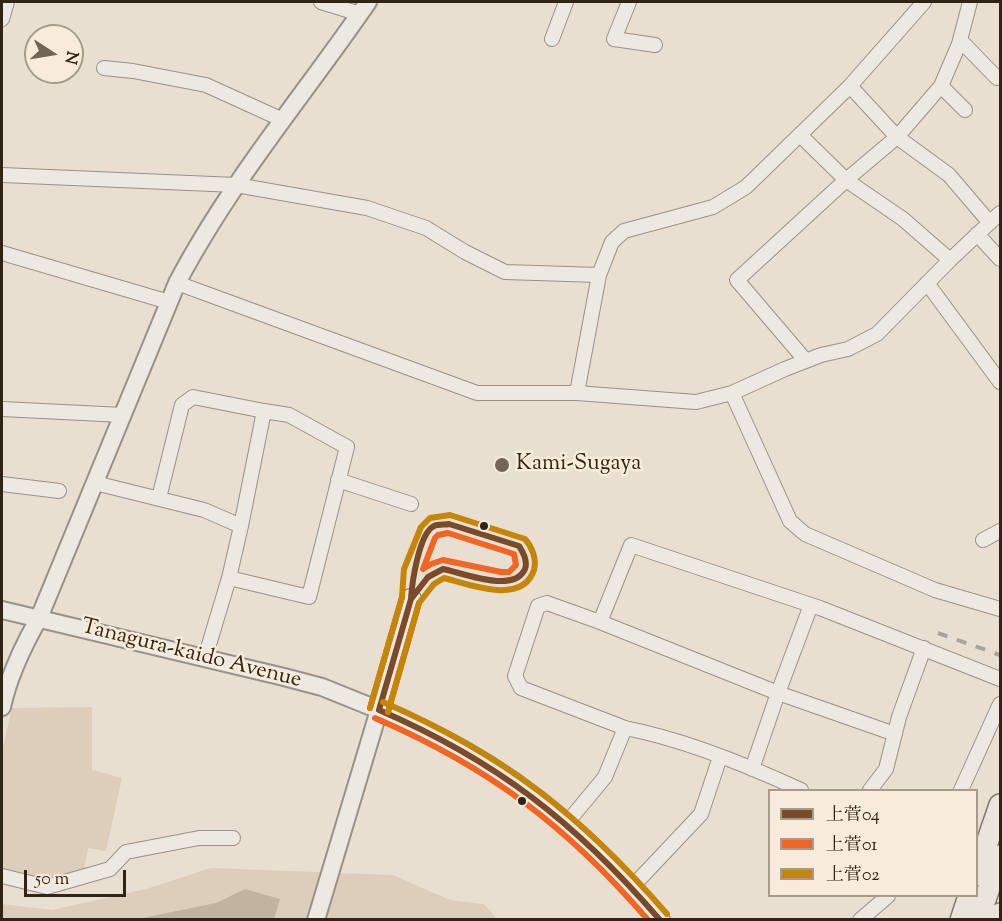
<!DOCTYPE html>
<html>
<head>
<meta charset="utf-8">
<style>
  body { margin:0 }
  #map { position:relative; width:1002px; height:921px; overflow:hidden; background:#e9dfd1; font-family:"Sorts Mill Goudy","Noto Serif JP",serif }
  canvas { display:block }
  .frame { position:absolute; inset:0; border:3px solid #2f2416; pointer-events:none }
  .legend { position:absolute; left:768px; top:789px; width:210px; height:108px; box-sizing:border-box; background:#f7ebdb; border:2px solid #a79b8c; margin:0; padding:8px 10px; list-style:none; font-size:18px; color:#2f2416 }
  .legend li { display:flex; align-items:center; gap:12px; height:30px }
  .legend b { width:30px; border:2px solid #a79b8c }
  .north { position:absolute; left:24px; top:24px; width:60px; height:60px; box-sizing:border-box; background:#f7ebdb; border:2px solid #a79b8c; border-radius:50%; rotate:102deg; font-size:16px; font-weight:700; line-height:24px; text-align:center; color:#2f2416 }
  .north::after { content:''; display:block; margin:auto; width:21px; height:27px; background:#706557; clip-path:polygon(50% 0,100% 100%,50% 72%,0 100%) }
  .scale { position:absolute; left:24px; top:870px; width:102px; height:27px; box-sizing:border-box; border:3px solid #2f2416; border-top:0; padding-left:8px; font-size:18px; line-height:21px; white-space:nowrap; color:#2f2416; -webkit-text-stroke:4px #f7ebdb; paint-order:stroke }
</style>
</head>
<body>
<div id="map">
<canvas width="1002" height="921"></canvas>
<div class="frame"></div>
<ul class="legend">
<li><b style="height:8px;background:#7a4b2a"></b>上菅04</li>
<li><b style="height:8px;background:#f26522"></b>上菅01</li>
<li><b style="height:8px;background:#c58606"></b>上菅02</li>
</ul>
<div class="north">N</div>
<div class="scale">50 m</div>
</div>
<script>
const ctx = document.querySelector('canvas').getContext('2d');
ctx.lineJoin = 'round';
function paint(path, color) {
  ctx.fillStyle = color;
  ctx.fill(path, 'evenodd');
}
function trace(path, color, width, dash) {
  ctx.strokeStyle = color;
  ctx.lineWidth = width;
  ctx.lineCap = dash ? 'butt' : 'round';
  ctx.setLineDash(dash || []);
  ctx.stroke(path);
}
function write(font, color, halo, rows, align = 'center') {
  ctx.font = font + ' "Sorts Mill Goudy",serif';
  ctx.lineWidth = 5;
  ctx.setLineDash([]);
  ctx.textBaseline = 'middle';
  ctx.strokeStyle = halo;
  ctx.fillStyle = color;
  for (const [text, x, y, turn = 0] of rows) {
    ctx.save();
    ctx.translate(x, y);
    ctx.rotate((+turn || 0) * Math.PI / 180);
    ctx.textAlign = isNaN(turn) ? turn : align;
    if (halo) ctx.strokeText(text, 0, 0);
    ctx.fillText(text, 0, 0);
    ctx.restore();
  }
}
paint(new Path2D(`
  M92 707V770L122 778 106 851 88 848 84 869 54 882 2 870V751L12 708Z
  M211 868 393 875 450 900 484 904 497 919 2 920V904L52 910 146 889Z`), '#dccebb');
paint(new Path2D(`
  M245 889 280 899 274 919H137L216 903Z`), '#c1b3a0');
const minor = new Path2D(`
  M321 2 360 14
  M629 2 614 39 655 45
  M2 19 7 2
  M552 39 566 2
  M960 40 997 78
  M104 68 133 71 206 85 283 120
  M850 86 897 137 941 86 959 44 970 2
  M941 86 965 110
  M800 135 846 180 903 219 950 260
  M2 175 236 185 367 208 426 228 465 252 505 272 599 275
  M977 234 1000 259
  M2 253 169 302
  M177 283 477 393H577L696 402 732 393 785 369 821 355 848 349 877 334 950 260 1000 213
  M927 283 1000 382
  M806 361 737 280 846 180 897 137 949 175 990 223
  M577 393 599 275 612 242 624 231 713 207 746 187 850 86 924 2
  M732 393 790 521 805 534 935 590 1000 609
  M2 409 123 415
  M338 480 411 504
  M95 483 204 510 241 526 264 411 193 397 182 405 159 498
  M2 484 59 491
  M983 540 1000 531
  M229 578 309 597 347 447 289 415 264 411
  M811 605 778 693 895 734
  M600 622 778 693 752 769
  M205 658 229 578 241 526
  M625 728C682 739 749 766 801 790
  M870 790 886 769 899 717 924 648
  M961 790 1000 704
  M566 824 605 777 625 728 521 688 515 676 538 606 547 603 600 622 631 545 820 608 1000 679
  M2 876 47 887 110 869 126 852 199 838H233
  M632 887 701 814 720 757
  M860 920 888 896`);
const tertiary = new Path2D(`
  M2 610 284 677 322 687 379 710 316 920
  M2 707C9 675 23 646 39 618L177 283C230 182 304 95 368 2`);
const secondary = new Path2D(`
  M411 599 379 710C407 722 435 735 462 750 538 792 604 853 660 920`);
const primary = new Path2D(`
  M976 875 1000 805
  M961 920 969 896
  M978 920 1000 856
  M999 920 1000 914`);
trace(minor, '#989188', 16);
trace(tertiary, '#989188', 20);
trace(secondary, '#7e786f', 22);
trace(primary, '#7e786f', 24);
trace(minor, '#ede8e1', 14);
trace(tertiary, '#ede8e1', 16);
trace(secondary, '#ede8e1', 20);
trace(primary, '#eae4dc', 21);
trace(new Path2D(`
  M938 633 1000 655`), '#a9a49e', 4, [10, 10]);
trace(new Path2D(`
  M449 524 519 546C523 552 528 561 525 569 514 594 463 573 443 569L428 577 411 599C412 583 419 533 434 526 438 524 445 525 449 524Z
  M379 710 411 599
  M379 710C497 761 575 822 660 920`), '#7a4b2a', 6);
trace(new Path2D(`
  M448 533 514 554 516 565 509 572H501L443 560 431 564 423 569 435 538 438 535Z
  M370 708 402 597
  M388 712 419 603
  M375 718C489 767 567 826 648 920`), '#f26522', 6);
trace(new Path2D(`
  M383 702C503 754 581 815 667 914
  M370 708 402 597 404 569 421 527 430 518 450 515 525 539C532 547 537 559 534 570 522 606 468 584 444 578L434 584 419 603 388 712`), '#c58606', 6);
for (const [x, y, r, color] of [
  [502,465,8,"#706557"],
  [484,526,5,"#2f2416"],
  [522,801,5,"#2f2416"]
]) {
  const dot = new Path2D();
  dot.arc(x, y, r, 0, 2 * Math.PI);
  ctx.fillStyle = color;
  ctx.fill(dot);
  trace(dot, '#f7ebdb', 2);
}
write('22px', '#2f2416', '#f7ebdb', [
  ["Kami-Sugaya",516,465]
], 'left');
write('22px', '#2f2416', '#f7ebdb', [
  ["Tanagura-kaido Avenue",191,655,14]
]);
</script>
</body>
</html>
